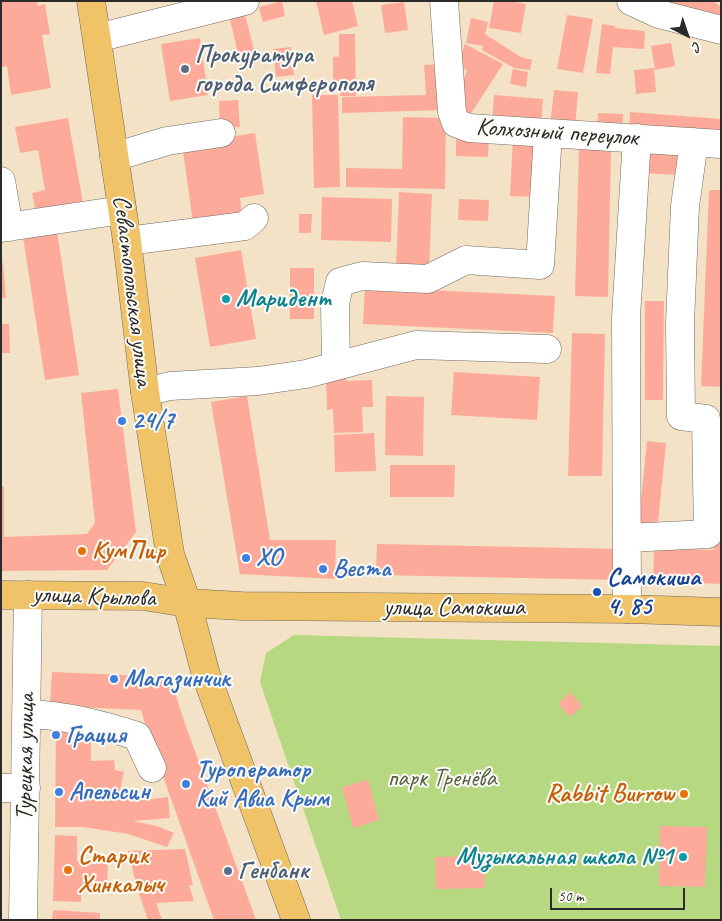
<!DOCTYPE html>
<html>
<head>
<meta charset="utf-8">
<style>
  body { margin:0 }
  #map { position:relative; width:722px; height:921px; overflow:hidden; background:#f3e2c6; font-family:Caveat,sans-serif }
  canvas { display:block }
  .frame { position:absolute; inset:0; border:2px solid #2b2b2b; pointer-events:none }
  .north { position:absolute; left:662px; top:10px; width:50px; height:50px; -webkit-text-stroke:4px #fdfcf7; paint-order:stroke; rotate:139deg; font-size:14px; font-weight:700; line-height:20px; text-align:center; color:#2b2b2b }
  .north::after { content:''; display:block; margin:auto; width:18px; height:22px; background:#2b2b2b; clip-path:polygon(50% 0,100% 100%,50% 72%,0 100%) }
  .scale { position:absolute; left:550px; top:888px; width:135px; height:22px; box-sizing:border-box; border:2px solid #2b2b2b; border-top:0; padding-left:6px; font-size:15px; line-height:18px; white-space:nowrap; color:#2b2b2b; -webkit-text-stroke:4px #fdfcf7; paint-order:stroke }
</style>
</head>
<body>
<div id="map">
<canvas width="722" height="921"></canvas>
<div class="frame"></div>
<div class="north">С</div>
<div class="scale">50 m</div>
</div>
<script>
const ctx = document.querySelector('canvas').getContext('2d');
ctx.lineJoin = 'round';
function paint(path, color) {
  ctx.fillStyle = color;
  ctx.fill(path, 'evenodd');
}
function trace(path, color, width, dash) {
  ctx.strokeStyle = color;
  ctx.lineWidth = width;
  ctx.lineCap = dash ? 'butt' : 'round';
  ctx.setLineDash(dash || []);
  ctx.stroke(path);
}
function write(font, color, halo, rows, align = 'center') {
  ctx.font = font + ' Caveat,sans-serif';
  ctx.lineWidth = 4;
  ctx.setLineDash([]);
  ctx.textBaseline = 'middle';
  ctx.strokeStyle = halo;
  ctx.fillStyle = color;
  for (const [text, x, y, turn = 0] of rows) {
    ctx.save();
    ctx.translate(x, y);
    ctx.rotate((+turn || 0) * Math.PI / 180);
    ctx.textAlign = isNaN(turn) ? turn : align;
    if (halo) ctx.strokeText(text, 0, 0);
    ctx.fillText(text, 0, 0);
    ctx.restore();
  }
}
paint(new Path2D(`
  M294 635 721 646V920H341L260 682 266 653Z`), '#b6d880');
paint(new Path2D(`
  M1 1H37V6L45 4 50 34 42 35 51 88 11 95 7 66 1 67Z
  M282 1 285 16 263 22 259 7Z
  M316 1H352L358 26 324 35Z
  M494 1H510L526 4 521 33 489 28Z
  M713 1 721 7V15L718 20 666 2Z
  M404 2 408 30 385 33 381 5Z
  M244 11 255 54 239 58 229 15Z
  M567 15 593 19 583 73 557 69Z
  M471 18 488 22 485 34 521 57 532 60 530 70 514 68 482 50 483 46 466 43Z
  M602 24 615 26V28L645 31 644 49 613 47 610 74 596 73Z
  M339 34H355L356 96H340V91H333V57H339Z
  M200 38 208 95 170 101 161 44Z
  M671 43 675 66 655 70 651 46Z
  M465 44 503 64 470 115 453 104 467 71 458 62Z
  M291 47 294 75 276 77 273 49Z
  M442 64 445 110 342 113V97L426 95 424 65Z
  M654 68 656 92 636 94 634 70Z
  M513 69 528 72 526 87 510 84Z
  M554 90 578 92 575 128 550 126Z
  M312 95H338L340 187 314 188Z
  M494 95 543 99 541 126 492 121Z
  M238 100 240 127 220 128 219 101Z
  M630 112 721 119V142L629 136Z
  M598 113 623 114 622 131 597 129Z
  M403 117 446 118 445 189 346 187V168L402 169Z
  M68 118 84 209 37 217 32 193 45 190 38 150 20 153 15 127Z
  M255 133 264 194 240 198 242 216 193 223 182 144Z
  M456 135 489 136 488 157 456 156Z
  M513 138 539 140 536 197 510 196Z
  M579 146 611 147 608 297 575 296Z
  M645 151 679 153 677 175 644 173Z
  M709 190H721V387L701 386Z
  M399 192 432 194 429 271 396 269Z
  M322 197 392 199 391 242 321 240Z
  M459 199 489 200 488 221 458 220Z
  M299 214H312L311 233H299Z
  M57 231 79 375 45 380 23 237Z
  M241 250 256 339 210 347 195 258Z
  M1 263H3L6 298H1Z
  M290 268H314V319H290Z
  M365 287 555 296 553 333 363 324Z
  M645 301H664L663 400H645Z
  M1 324H9L10 353H1Z
  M572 333 605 334 602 476H568Z
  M454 372 540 377 537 420 451 415Z
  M346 378V381L372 380 373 407H362L363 432 334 433 333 409 327 410 326 379Z
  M118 389 136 532 107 570 1 571V487H4V537L87 534 95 523 81 393Z
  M247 396 270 540H336L335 579 240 574 211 402Z
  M386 396 424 397 423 456 385 455Z
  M374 433 376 471 335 472 334 435Z
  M719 438H721V584L653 581 654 548 714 550Z
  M647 441 666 443 657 532 638 530Z
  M390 465H455L454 497H390Z
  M377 544 621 549 620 580 376 575Z
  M52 672 170 677 184 721 256 920H214L148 734 141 710 50 706Z
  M570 692 582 706 570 717 558 704Z
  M56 729H91V761L114 760 115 770 124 772 119 795 144 800 168 797 170 818 133 821 157 826 174 833 167 847 128 834 83 827H55Z
  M368 780 379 820 353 828 342 787Z
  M660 826 707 827 705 887 659 886Z
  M55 835 77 836V862L108 863 107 887 82 886 81 902 53 901Z
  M185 849 193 885H189L194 901 156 903 162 920H148L137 888 128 851Z
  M484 856 485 888 436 889 435 857Z
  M53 910 100 913V920H52Z`), '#fdaa9b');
const minor = new Path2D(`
  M444 1 452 112 456 123 469 128 721 144
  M631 1 659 14 721 30
  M97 38 245 1
  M114 157 167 141 221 133
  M1 181 9 227
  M1 228 122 210
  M127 241 245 226 254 218
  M336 366 335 303 340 282 362 276 428 279 466 260 540 265 548 133
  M145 392 170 386 258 381 306 374 416 345 547 349
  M627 538 708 534 706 419 681 416 680 323 685 206 694 142
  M627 609 626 317 637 138
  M27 714C65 715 102 725 137 736L152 768
  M1 788H26
  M23 920 28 595`);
const major = new Path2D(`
  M91 1 127 241 145 392 170 554 187 603 206 675 296 920
  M1 595 143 596 187 603 242 606 627 609 721 612`);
trace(minor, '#716b61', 29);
trace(major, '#716b61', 29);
trace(minor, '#fff', 28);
trace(major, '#f0c369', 28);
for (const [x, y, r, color] of [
  [185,69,5,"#5c6f8a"],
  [226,299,5,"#0f9aa8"],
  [122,421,5,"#3f7fe0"],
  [82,551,5,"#e8710a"],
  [246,558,5,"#3f7fe0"],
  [323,569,5,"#3f7fe0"],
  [597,592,5,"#1a4fb4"],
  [114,679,5,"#3f7fe0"],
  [56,735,5,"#3f7fe0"],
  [186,784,5,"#3f7fe0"],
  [59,792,5,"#3f7fe0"],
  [684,794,5,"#e8710a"],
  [683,857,5,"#0f9aa8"],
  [68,870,5,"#e8710a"],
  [228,871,5,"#5c6f8a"]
]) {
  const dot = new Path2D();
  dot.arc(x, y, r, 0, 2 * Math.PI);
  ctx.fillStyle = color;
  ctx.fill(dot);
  trace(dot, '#fdfcf7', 2);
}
write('bold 25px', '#4e5e75', '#fdfcf7', [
  ["Прокуратура",195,55],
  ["города Симферополя",195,84],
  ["Генбанк",238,871]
], 'left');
write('25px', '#2b2b2b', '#fdfcf7', [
  ["Колхозный переулок",557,133,4],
  ["Севастопольская улица",132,291,83],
  ["улица Крылова",94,597,2],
  ["улица Самокиша",454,608],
  ["Турецкая улица",26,757,-89]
]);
write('bold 25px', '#0d838f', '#fdfcf7', [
  ["Маридент",236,299],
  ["Музыкальная школа №1",673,857,"right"]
], 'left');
write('bold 25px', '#366cbe', '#fdfcf7', [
  ["24/7",132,421],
  ["ХО",256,558],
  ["Веста",333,569],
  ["Магазинчик",124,679],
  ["Грация",66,735],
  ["Туроператор",196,770],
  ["Кий Авиа Крым",196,799],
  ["Апельсин",69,792]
], 'left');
write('bold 25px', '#c56008', '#fdfcf7', [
  ["КумПир",92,551],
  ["Rabbit Burrow",674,794,"right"],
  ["Старик",78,856],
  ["Хинкалыч",78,885]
], 'left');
write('bold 25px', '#164399', '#fdfcf7', [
  ["Самокиша",607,578],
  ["4, 85",607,607]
], 'left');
write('25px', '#555f44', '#fdfcf7', [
  ["парк Тренёва",442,779]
]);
</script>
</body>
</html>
